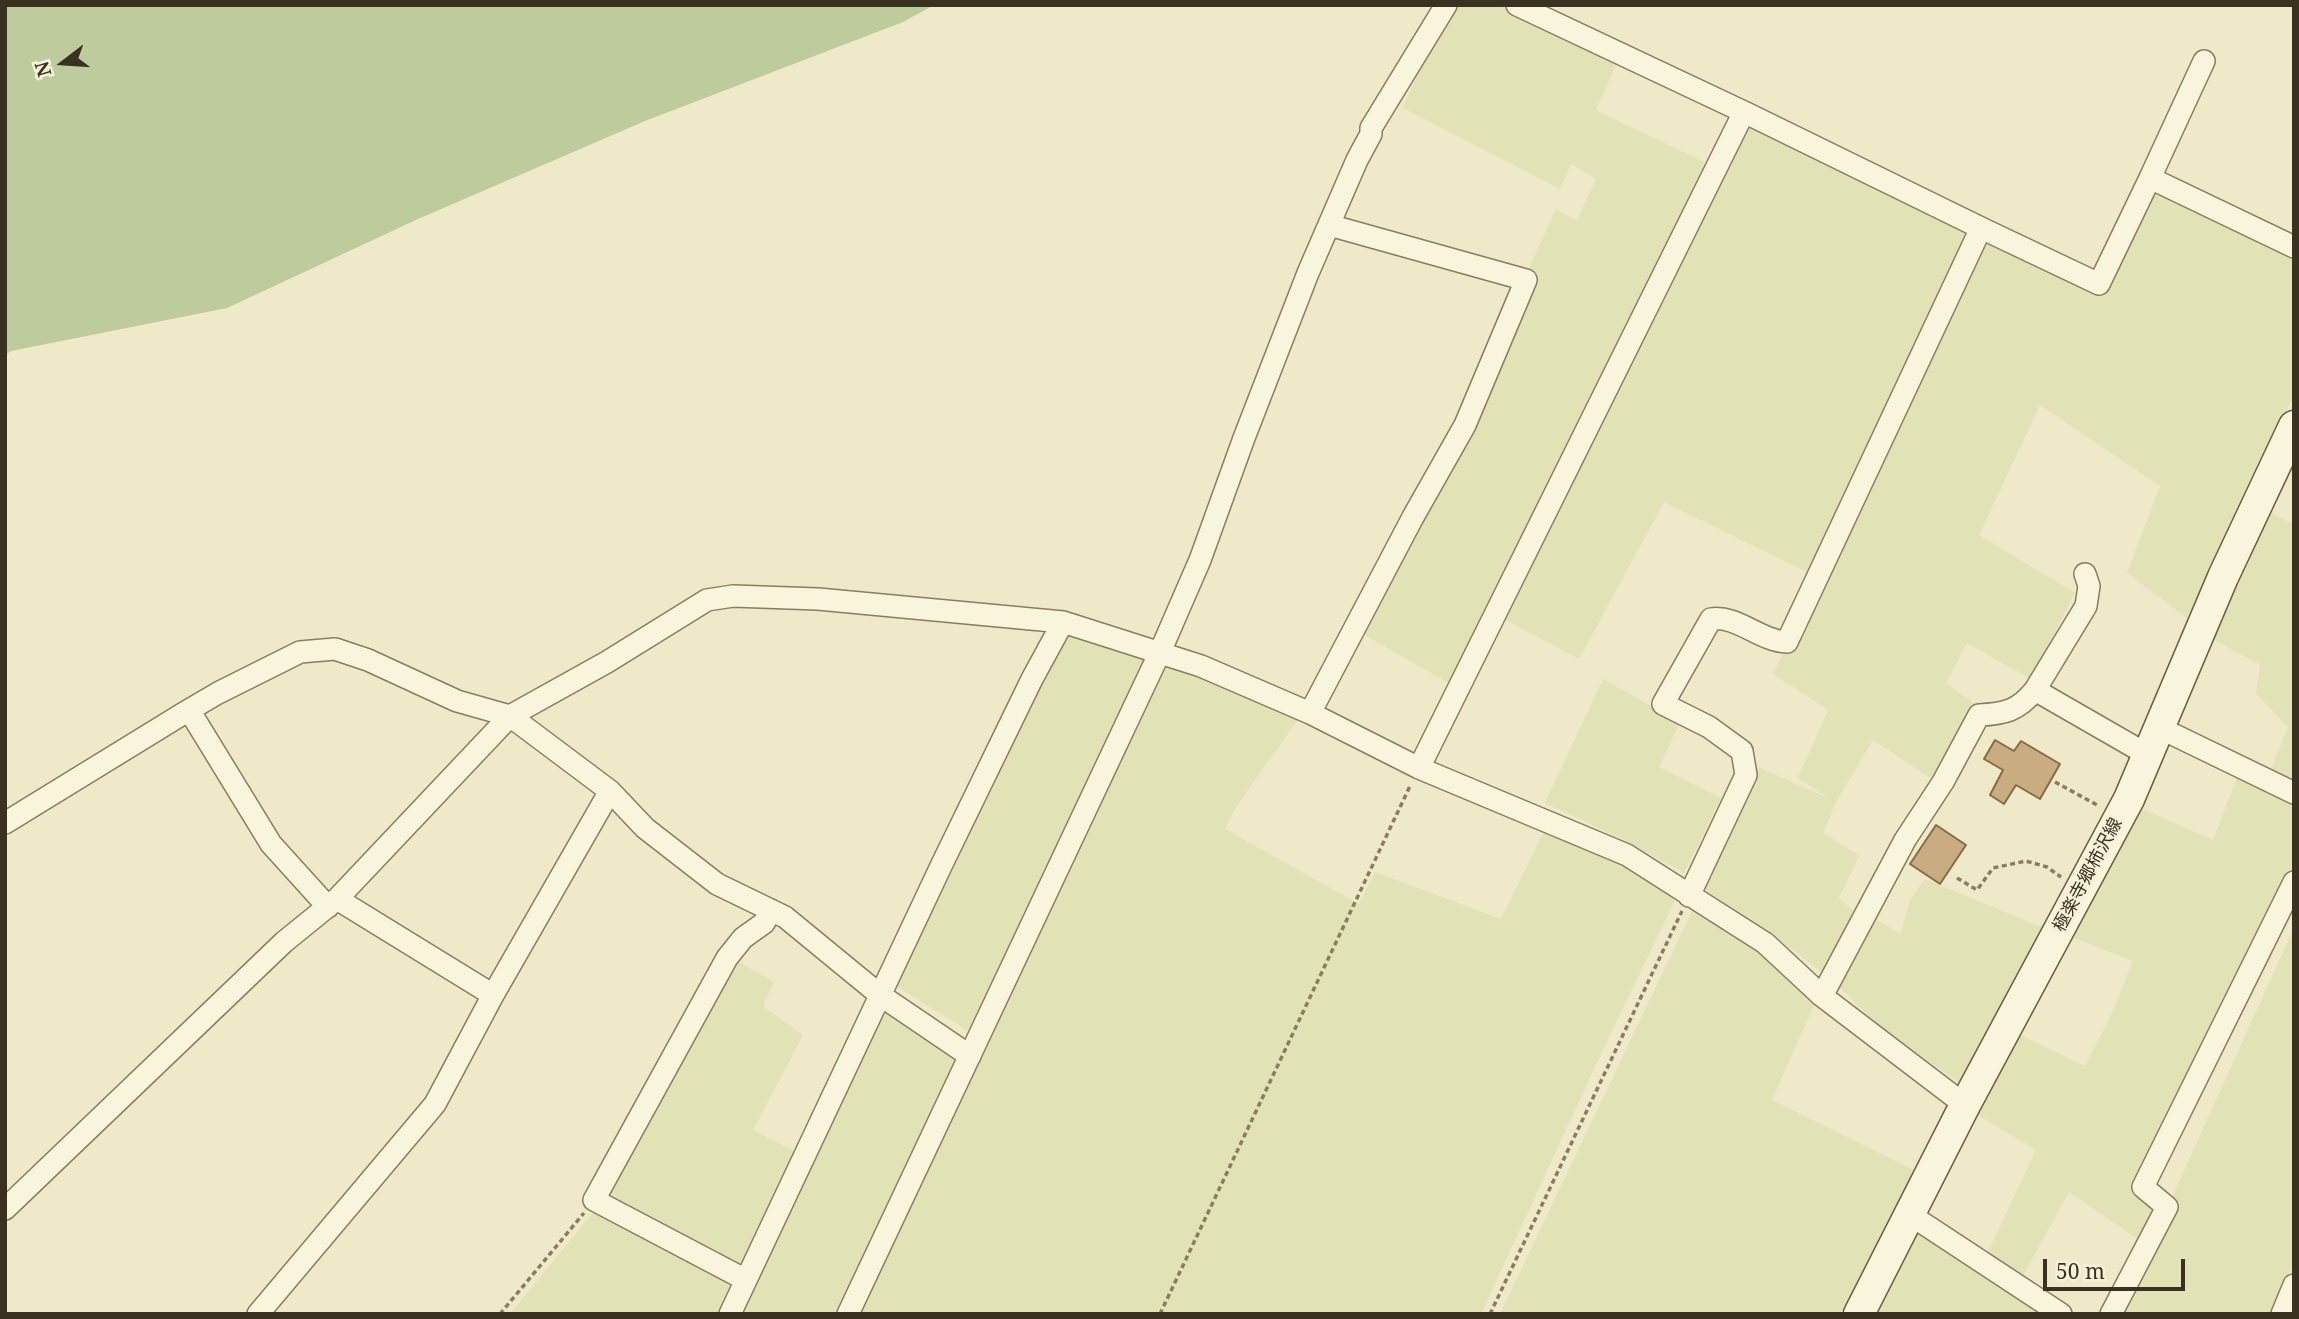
<!DOCTYPE html>
<html>
<head>
<meta charset="utf-8">
<style>
  body { margin:0 }
  #map { position:relative; width:2299px; height:1319px; overflow:hidden; background:#ede9c9; font-family:"Noto Serif",serif }
  canvas { display:block }
  .frame { position:absolute; inset:0; border:7px solid #3a3221; pointer-events:none }
  .north { position:absolute; left:28px; top:28px; width:70px; height:70px; -webkit-text-stroke:5px #f5f2d9; paint-order:stroke; rotate:253deg; font-size:19px; font-weight:700; line-height:28px; text-align:center; color:#3a3221 }
  .north::after { content:''; display:block; margin:auto; width:24px; height:32px; background:#3a3221; clip-path:polygon(50% 0,100% 100%,50% 72%,0 100%) }
  .scale { position:absolute; left:2043px; top:1259px; width:142px; height:32px; box-sizing:border-box; border:4px solid #3a3221; border-top:0; padding-left:9px; font-size:21px; line-height:24px; white-space:nowrap; color:#3a3221; -webkit-text-stroke:5px #f5f2d9; paint-order:stroke }
</style>
</head>
<body>
<div id="map">
<canvas width="2299" height="1319"></canvas>
<div class="frame"></div>
<div class="north">N</div>
<div class="scale">50 m</div>
</div>
<script>
const ctx = document.querySelector('canvas').getContext('2d');
ctx.lineJoin = 'round';
function paint(path, color) {
  ctx.fillStyle = color;
  ctx.fill(path, 'evenodd');
}
function trace(path, color, width, dash) {
  ctx.strokeStyle = color;
  ctx.lineWidth = width;
  ctx.lineCap = dash ? 'butt' : 'round';
  ctx.setLineDash(dash || []);
  ctx.stroke(path);
}
function write(font, color, halo, rows, align = 'center') {
  ctx.font = font + ' "Noto Serif","Noto Sans JP",serif';
  ctx.lineWidth = 6;
  ctx.setLineDash([]);
  ctx.textBaseline = 'middle';
  ctx.strokeStyle = halo;
  ctx.fillStyle = color;
  for (const [text, x, y, turn = 0] of rows) {
    ctx.save();
    ctx.translate(x, y);
    ctx.rotate((+turn || 0) * Math.PI / 180);
    ctx.textAlign = isNaN(turn) ? turn : align;
    if (halo) ctx.strokeText(text, 0, 0);
    ctx.fillText(text, 0, 0);
    ctx.restore();
  }
}
paint(new Path2D(`
  M1457 5H1498L1618 60 1596 110 1710 165 1452 685 1363 634 1556 209 1577 221 1596 179 1571 164 1560 189 1403 108 1427 50Z
  M1748 122 1971 230 1809 573 1664 502 1579 659 1502 618Z
  M2153 186 2294 255V395L2187 618 2127 573 2160 486 2040 405 1979 535 2075 593 2031 679 1967 643 1946 683 1976 705 1932 779 1873 740 1836 802 1823 833 1859 856 1839 898 1855 912 1821 972 1767 930 1704 889 1758 767 1830 799 1798 778 1828 710 1773 674 1984 237 2099 294Z
  M2267 511 2294 524V784L2270 772 2288 727 2256 694 2260 665 2208 636Z
  M1068 633 1146 656 970 1032 896 986Z
  M1164 664 1301 715 1236 807 1225 829 1359 904 1375 872 1501 919 1544 832 1624 864 1675 900 1599 1058 1481 1314H860Z
  M1603 679 1680 722 1659 767 1721 798 1684 873 1625 840 1545 803Z
  M2238 775 2294 803V864L2134 1185 2156 1210 2139 1240 2069 1192 2021 1279 1986 1256 2036 1150 1978 1115 2020 1035 2085 1066 2111 1016 2133 961 2069 936 2134 805 2213 840Z
  M1925 879 2046 929 1962 1085 1877 1024 1839 987 1874 919 1901 934 1910 900Z
  M1694 907 1761 948 1816 1000 1772 1100 1916 1171 1847 1314H1500Z
  M2294 928V1263L2271 1314H2119Z
  M735 960 774 982 763 1006 803 1035 753 1130 795 1152 744 1267 606 1196Z
  M884 1010 958 1060 840 1314H738Z
  M596 1209 733 1284 720 1314H510Z
  M1920 1230 2039 1314H1876Z`), '#e2e2b7');
paint(new Path2D(`
  M5 5H934L903 22 645 121 418 219 227 308 11 351 5 355Z`), '#bdcb9d');
const building = new Path2D(`
  M1995 740 2014 751 2021 741 2060 764 2040 799 2016 785 2004 804 1990 795 2003 770 1984 759Z
  M1936 825 1966 845 1940 884 1910 864Z`);
paint(building, '#c9ac81');
trace(building, '#876b45', 2);
const street = new Path2D(`
  M1517 5 1744 112
  M2204 61 2150 178 2294 247
  M2035 690 2086 606 2089 586 2085 574
  M1310 713 1413 517 1465 425 1526 280 1329 225
  M2160 728 2294 793
  M1419 768 1744 112 1981 228
  M5 823 189 710
  M1689 896 1746 775 1742 751 1709 727 1663 704 1711 619C1737 615 1760 641 1787 642L1981 228 2099 284 2150 178
  M337 899 493 995 610 791
  M328 907 271 844 189 710 218 693 300 652 335 649 368 660 457 701 510 716 610 791 645 828 717 884 785 917 880 995 970 1056
  M1822 996 1905 840 1943 782 1979 715C2004 714 2018 711 2035 690L2148 755
  M5 1209 284 942 337 899 510 716 607 662 707 600 733 596 818 599 1063 622 1201 666 1310 713 1419 768 1627 855 1765 943 1822 996 1965 1105
  M1909 1214 2061 1314
  M746 1280 594 1200 727 958 743 938 764 923 771 910
  M258 1314 435 1104 493 995
  M730 1314 942 864 1032 679 1063 622
  M848 1314 1160 652 1200 560 1244 438 1308 273 1357 160 1371 134V128L1446 5
  M2111 1314 2167 1207 2143 1187 2294 882
  M2282 1314 2294 1285`);
const secondary = new Path2D(`
  M1859 1314 1965 1105 2129 799 2223 577 2294 426`);
trace(street, '#897d5e', 24);
trace(secondary, '#6b5e41', 33);
trace(new Path2D(`
  M2055 782 2099 806
  M1957 878 1977 890 1993 868 2026 861 2047 867 2061 877
  M500 1314 584 1213
  M1160 1314 1411 784
  M1490 1314 1682 911`), '#897d5e', 3.5, [5, 3.5]);
trace(street, '#f8f5dc', 21);
trace(secondary, '#f8f5dc', 30);
write('18px', '#3a3221', '#f5f2d9', [
  ["極楽寺郷柿沢線",2088,875,-62]
]);
</script>
</body>
</html>
